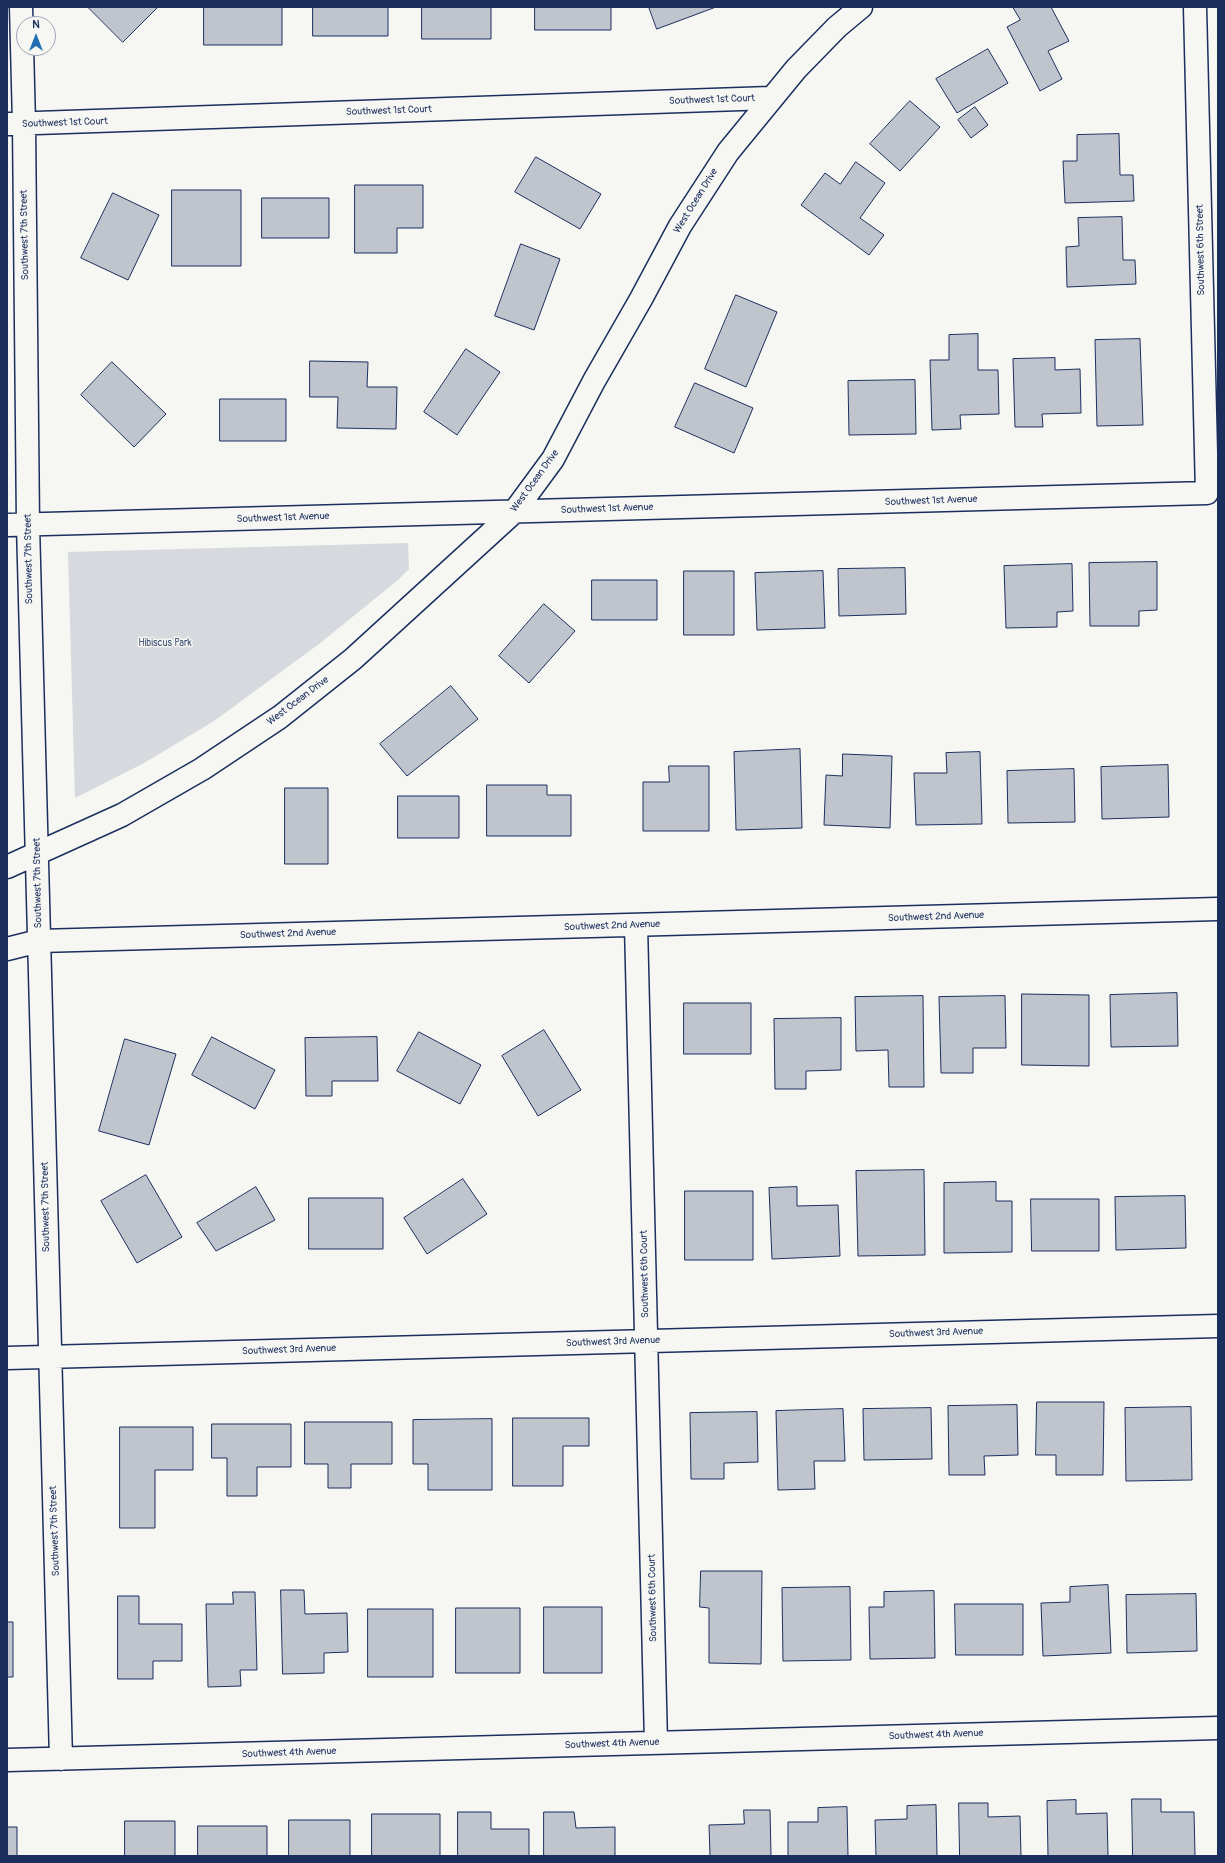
<!DOCTYPE html>
<html>
<head>
<meta charset="utf-8">
<style>
  body { margin:0 }
  #map { position:relative; width:1225px; height:1863px; overflow:hidden; background:#f6f6f2; font-family:Pangolin,sans-serif }
  canvas { display:block }
  .frame { position:absolute; inset:0; border:8px solid #1b2f5e; pointer-events:none }
  .north { position:absolute; left:16px; top:16px; width:40px; height:40px; box-sizing:border-box; background:#f6f6f2; border:1px solid #9ea6b7; border-radius:50%; rotate:0deg; font-size:11px; font-weight:700; line-height:16px; text-align:center; color:#1b2f5e }
  .north::after { content:''; display:block; margin:auto; width:14px; height:18px; background:#1f6fb2; clip-path:polygon(50% 0,100% 100%,50% 72%,0 100%) }
</style>
</head>
<body>
<div id="map">
<canvas width="1225" height="1863"></canvas>
<div class="frame"></div>
<div class="north">N</div>
</div>
<script>
const ctx = document.querySelector('canvas').getContext('2d');
ctx.lineJoin = 'round';
function paint(path, color) {
  ctx.fillStyle = color;
  ctx.fill(path, 'evenodd');
}
function trace(path, color, width, dash) {
  ctx.strokeStyle = color;
  ctx.lineWidth = width;
  ctx.lineCap = dash ? 'butt' : 'round';
  ctx.setLineDash(dash || []);
  ctx.stroke(path);
}
function write(font, color, halo, rows, align = 'center') {
  ctx.font = font + ' Pangolin,sans-serif';
  ctx.lineWidth = 3;
  ctx.setLineDash([]);
  ctx.textBaseline = 'middle';
  ctx.strokeStyle = halo;
  ctx.fillStyle = color;
  for (const [text, x, y, turn = 0] of rows) {
    ctx.save();
    ctx.translate(x, y);
    ctx.rotate((+turn || 0) * Math.PI / 180);
    ctx.textAlign = isNaN(turn) ? turn : align;
    if (halo) ctx.strokeText(text, 0, 0);
    ctx.fillText(text, 0, 0);
    ctx.restore();
  }
}
paint(new Path2D(`
  M408 543 409 569 398 580 319 644 214 721 144 763 75 798 68 552Z`), '#d6d9dd');
const building = new Path2D(`
  M88 7H158L123 42Z
  M204 7H282V45H204Z
  M313 7H388V36H313Z
  M422 7H491V39H422Z
  M535 7H611V30H535Z
  M649 7H716L657 29Z
  M1013 7H1051L1069 41 1048 51 1062 79 1040 91 1007 27 1020 20Z
  M988 49 1008 83 957 113 936 79Z
  M910 101 940 127 900 171 870 144Z
  M975 107 988 125 971 138 958 120Z
  M1119 134 1120 175H1133L1134 201 1065 203 1063 161H1077V135Z
  M536 157 601 194 580 229 515 192Z
  M856 162 885 183 860 218 884 235 869 255 801 205 825 173 840 184Z
  M355 185H423V228H397V253H355Z
  M172 190H241V266H172Z
  M113 193 159 215 128 280 81 258Z
  M262 198H329V238H262Z
  M1122 217 1123 260H1135L1136 284 1067 287 1066 247 1079 246 1078 218Z
  M521 244 560 259 534 330 495 316Z
  M736 295 777 312 746 387 705 369Z
  M978 334V370H998L999 414 960 415 961 429 932 430 930 360H949V335Z
  M1140 339 1143 425 1097 426 1095 340Z
  M466 349 500 372 457 435 424 412Z
  M1055 358V370L1080 369 1081 413 1042 414 1043 427H1015L1013 359Z
  M310 361 368 362 367 387H397L396 429 337 428 338 397H310Z
  M112 362 166 414 134 447 81 395Z
  M915 380 916 434 849 435 848 381Z
  M695 383 753 408 734 453 675 427Z
  M220 399H286V441H220Z
  M1157 562V610L1139 611V626H1090L1089 563Z
  M1072 564 1073 611 1057 612V627L1006 628 1004 566Z
  M905 568 906 614 839 616 838 569Z
  M684 571H734V635H684Z
  M823 571 825 628 757 630 755 573Z
  M592 580H657V620H592Z
  M544 604 575 631 529 683 499 656Z
  M451 686 478 719 407 776 380 744Z
  M800 749 802 828 736 830 734 752Z
  M980 752 982 824 916 825 914 773H947L946 753Z
  M843 754 892 756 890 828 824 825 826 775 842 776Z
  M1168 765 1169 817 1102 819 1101 767Z
  M669 766H709V831H643V782H669Z
  M1074 769 1075 822 1008 823 1007 771Z
  M487 785H547V795H571V836H487Z
  M285 788H328V864H285Z
  M398 796H459V838H398Z
  M1177 993 1178 1046 1111 1047 1110 995Z
  M1022 994 1089 995V1066L1022 1065Z
  M923 996 924 1087H889L888 1050 856 1051 855 997Z
  M1005 996 1006 1048H973V1073H941L939 997Z
  M684 1003H751V1054H684Z
  M841 1018V1070L806 1071V1089H775L774 1019Z
  M544 1030 581 1090 538 1116 502 1056Z
  M419 1032 481 1065 460 1104 397 1071Z
  M212 1037 275 1070 255 1109 192 1075Z
  M377 1037 378 1081H332V1096H306L305 1038Z
  M125 1039 176 1054 149 1145 99 1131Z
  M924 1170 925 1255 858 1256 856 1171Z
  M146 1175 182 1237 137 1263 101 1201Z
  M463 1179 487 1214 427 1254 404 1218Z
  M996 1182V1201H1012V1252L944 1253V1183Z
  M256 1187 275 1220 216 1251 197 1223Z
  M797 1187V1206L838 1205 840 1256 772 1259 769 1188Z
  M685 1191H753V1260H685Z
  M1185 1196 1186 1248 1116 1250 1115 1197Z
  M309 1198H383V1249H309Z
  M1031 1199H1099V1251H1032Z
  M1037 1402H1104L1103 1475H1056V1455H1036Z
  M1017 1405 1018 1455 984 1456 985 1475H949L948 1406Z
  M1191 1407 1192 1480 1126 1481 1125 1408Z
  M931 1408 932 1459 864 1460 863 1409Z
  M843 1409 845 1461H814L815 1489 778 1490 776 1411Z
  M757 1412 758 1462 724 1463V1479H691L690 1413Z
  M513 1418H589V1446H563V1486H513Z
  M492 1419V1490H428V1464H413V1420Z
  M305 1422H392V1464H351V1488H328V1464H305Z
  M212 1424H291V1467H257V1496H227V1458H212Z
  M120 1427H193V1470H155V1528H120Z
  M701 1571H762L761 1664 709 1663V1608L700 1607Z
  M1108 1585 1111 1653 1043 1656 1041 1603 1070 1602V1587Z
  M850 1587 851 1660 783 1661 782 1588Z
  M281 1590H304L305 1614 347 1613 348 1652 324 1653V1673L283 1674Z
  M934 1591 935 1658 870 1659 869 1607H884V1592Z
  M233 1592H255L257 1670H240L241 1686 208 1687 206 1604H233Z
  M1196 1594 1197 1651 1127 1653 1126 1595Z
  M118 1596H139V1624H182V1661H153V1679H118Z
  M955 1604H1023V1655H956Z
  M544 1607H602V1673H544Z
  M456 1608H520V1673H456Z
  M368 1609H433V1677H368Z
  M7 1622H13V1677H7Z
  M1132 1799H1161V1812H1194L1195 1856H1133Z
  M1076 1800V1814L1107 1813 1108 1856H1048L1047 1801Z
  M959 1803H988V1817L1020 1816 1021 1856H960Z
  M936 1805 937 1856H876L875 1820 907 1819V1806Z
  M847 1807 848 1856H788V1822H818V1808Z
  M744 1810H770L771 1856H710L709 1825 744 1824Z
  M458 1812H491V1829H529V1856H458Z
  M544 1812H574L576 1828 615 1827V1856H544Z
  M372 1814H440V1856H372Z
  M289 1820H350V1856H289Z
  M125 1821H175V1856H125Z
  M198 1826H267V1856H198Z
  M7 1827H17V1856H7Z`);
paint(building, '#c0c4cd');
trace(building, '#1b2f5e', 1);
const minor = new Path2D(`
  M21 7 24 124 28 525 61 1759
  M7 124 770 98
  M7 525 1207 493 1195 7
  M7 867 122 815 202 769 280 717 353 659 514 512 553 459 594 381 641 299 680 226 728 152 796 69 837 27 861 7
  M636 925 656 1743
  M7 949 39 941 1217 909
  M7 1358 1218 1326
  M7 1760 1218 1728`);
trace(minor, '#1b2f5e', 25);
trace(minor, '#f6f6f2', 22);
write('10px', '#1b2f5e', '#f6f6f2', [
  ["Southwest 1st Court",712,100,-2],
  ["Southwest 1st Court",389,111,-2],
  ["Southwest 1st Court",65,123,-2],
  ["West Ocean Drive",696,201,-58],
  ["Southwest 7th Street",25,235,-91],
  ["Southwest 6th Street",1201,250,-91],
  ["West Ocean Drive",535,481,-54],
  ["Southwest 1st Avenue",931,501,-2],
  ["Southwest 1st Avenue",607,509,-2],
  ["Southwest 1st Avenue",283,518,-2],
  ["Southwest 7th Street",29,559,-91],
  ["West Ocean Drive",298,701,-37],
  ["Southwest 7th Street",38,883,-91],
  ["Southwest 2nd Avenue",936,917,-2],
  ["Southwest 2nd Avenue",612,926,-2],
  ["Southwest 2nd Avenue",288,934,-2],
  ["Southwest 7th Street",46,1207,-91],
  ["Southwest 6th Court",645,1274,-91],
  ["Southwest 3rd Avenue",936,1333,-2],
  ["Southwest 3rd Avenue",613,1342,-2],
  ["Southwest 3rd Avenue",289,1350,-2],
  ["Southwest 7th Street",55,1531,-92],
  ["Southwest 6th Court",653,1598,-91],
  ["Southwest 4th Avenue",936,1735,-2],
  ["Southwest 4th Avenue",612,1744,-2],
  ["Southwest 4th Avenue",289,1753,-2]
]);
write('10px', '#405177', '#f6f6f2', [
  ["Hibiscus Park",165,643]
]);
</script>
</body>
</html>
